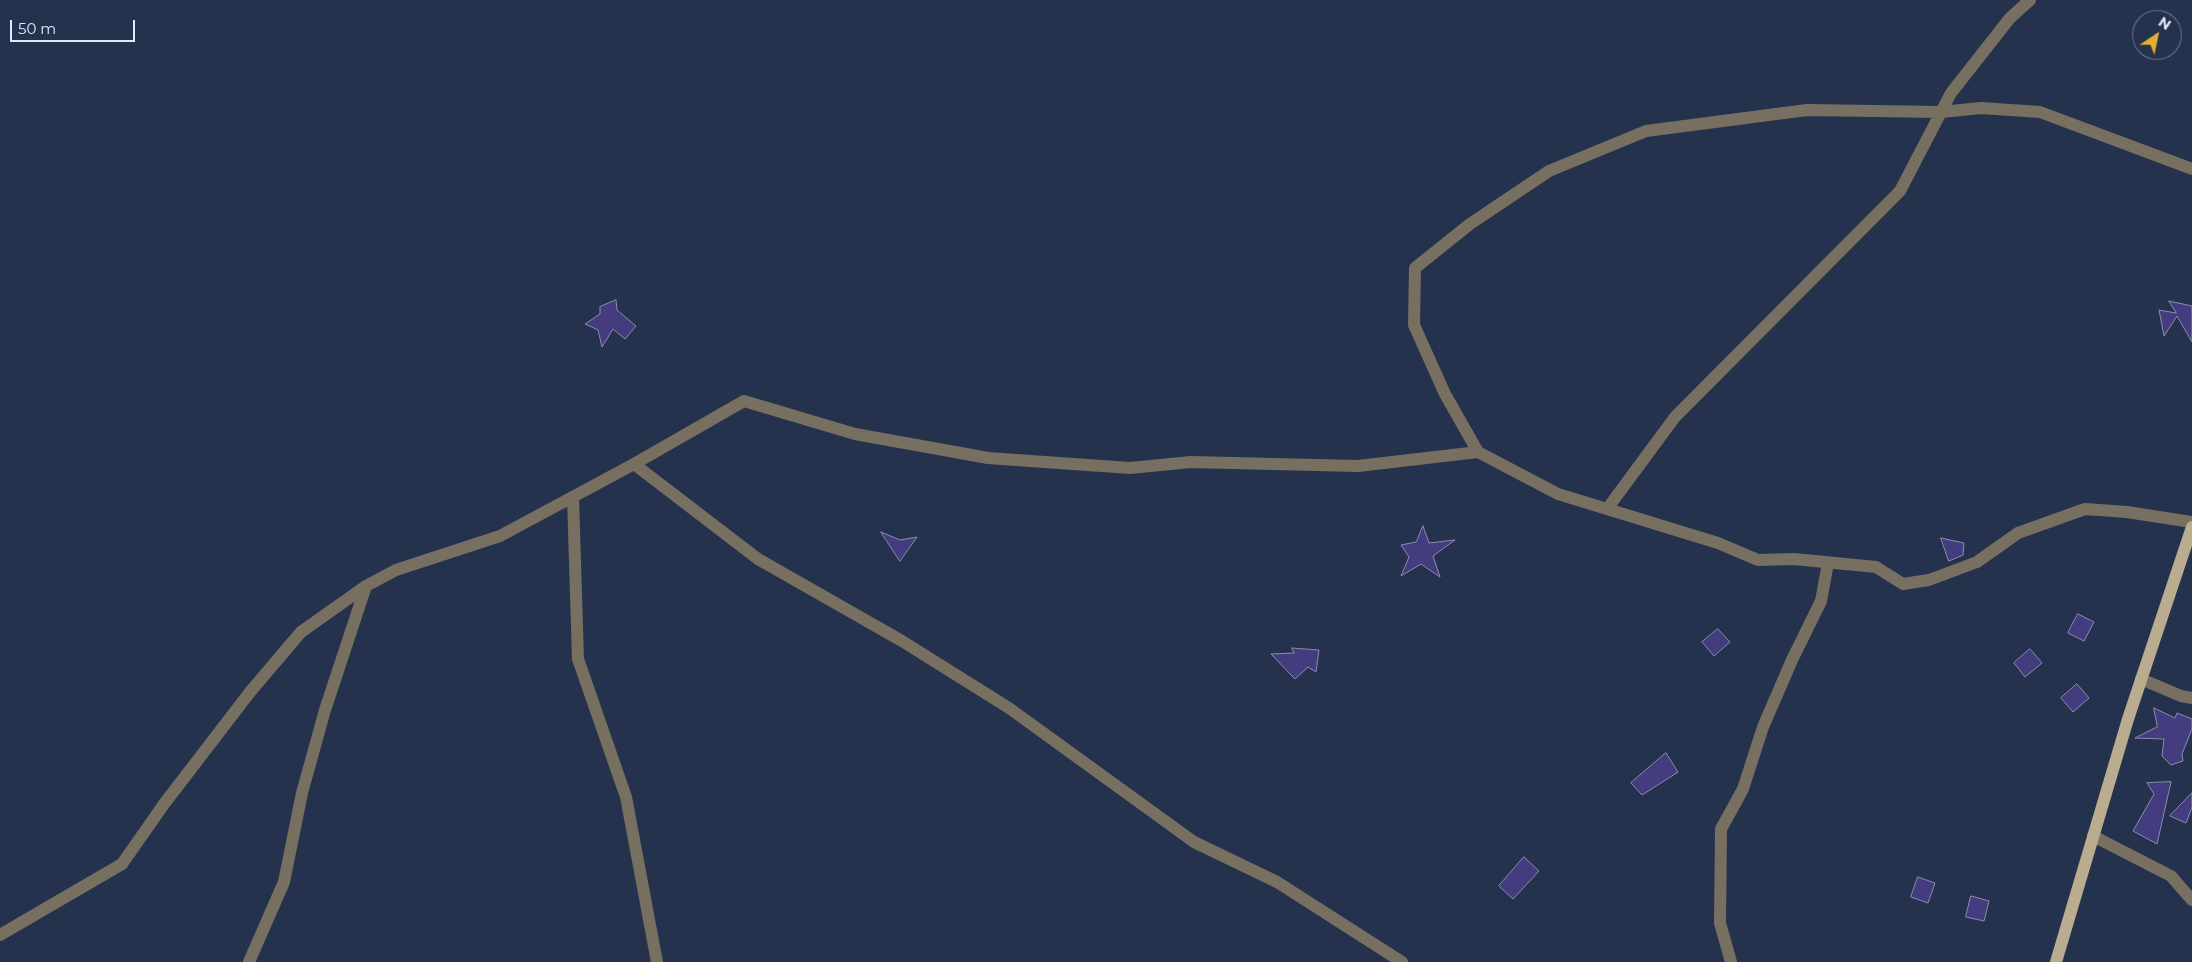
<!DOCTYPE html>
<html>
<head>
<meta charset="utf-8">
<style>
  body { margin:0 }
  #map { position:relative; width:2192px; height:962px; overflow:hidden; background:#25324d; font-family:Montserrat,sans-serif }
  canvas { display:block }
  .north { position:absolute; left:2132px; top:10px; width:50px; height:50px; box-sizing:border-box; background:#25324d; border:1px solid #707b93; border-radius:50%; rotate:34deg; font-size:14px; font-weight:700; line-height:20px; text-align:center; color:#e0e9fb }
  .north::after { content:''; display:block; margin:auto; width:18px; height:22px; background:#e2af34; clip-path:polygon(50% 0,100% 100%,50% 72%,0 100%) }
  .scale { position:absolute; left:10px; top:20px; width:125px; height:22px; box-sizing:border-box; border:2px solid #e0e9fb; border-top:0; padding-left:6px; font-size:15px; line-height:18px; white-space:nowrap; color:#e0e9fb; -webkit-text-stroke:4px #25324d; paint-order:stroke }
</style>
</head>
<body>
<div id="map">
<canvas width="2192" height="962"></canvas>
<div class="north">N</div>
<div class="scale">50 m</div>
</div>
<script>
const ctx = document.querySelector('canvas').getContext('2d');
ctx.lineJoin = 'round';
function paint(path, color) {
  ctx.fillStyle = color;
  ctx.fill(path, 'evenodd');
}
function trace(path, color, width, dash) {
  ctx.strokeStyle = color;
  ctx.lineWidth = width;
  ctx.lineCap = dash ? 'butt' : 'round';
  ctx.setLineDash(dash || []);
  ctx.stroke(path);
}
const building = new Path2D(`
  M616 300 617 310 636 326 625 339 613 329 602 347 598 330 585 324 600 314V307Z
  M2169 301 2192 306V342L2177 316 2164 336 2159 310 2176 313Z
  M1423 526 1429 543 1455 540 1433 556 1440 577 1421 564 1401 576 1409 557 1401 545 1416 542Z
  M881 532 900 540 917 537 900 561Z
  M1941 538 1964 543 1963 555 1949 561Z
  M2078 614 2094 622 2084 641 2068 633Z
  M1718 629 1730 642 1714 656 1702 642Z
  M1292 648 1319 650 1316 672 1308 667 1295 679 1271 654 1294 653Z
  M2030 649 2042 663 2025 677 2014 663Z
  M2077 684 2089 698 2073 712 2061 698Z
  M2154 708 2175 718 2177 713 2192 719V729L2182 754 2183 761 2171 765 2162 756 2164 739 2135 738 2157 727Z
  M1666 753 1678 772 1642 795 1631 783Z
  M2171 782 2157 844 2133 831 2154 794 2147 783Z
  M2192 793V807L2186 823 2170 816Z
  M1524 857 1539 871 1513 899 1499 886Z
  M1918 877 1935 883 1928 903 1911 897Z
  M1971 896 1989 901 1984 921 1966 917Z`);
paint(building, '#433d7f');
trace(building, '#8b8cae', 1);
trace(new Path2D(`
  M1478 452 1445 394 1414 325 1415 268 1470 224 1549 171 1646 131 1807 110 1941 112 1981 108 2040 112 2192 169
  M634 464 744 401 855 434 988 458 1130 468 1191 462 1358 466 1478 452 1558 494 1718 543 1758 560 1794 559 1876 567 1903 584 1929 580 1977 562 2018 533 2085 509 2127 512 2192 522
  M573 497 578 659 626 797 657 962
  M1607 509 1675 417 1900 191 1951 93 2010 18 2030 0
  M2141 679 2181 696 2192 698
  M2093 836 2171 876 2192 900
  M0 935 122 864 164 804 250 692 301 632 366 586
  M249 962 284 882 302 793 325 710 366 586 396 570 500 536 634 464 758 559 902 641 1009 708 1194 842 1277 882 1402 962
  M1731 962 1720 923 1721 829 1743 789 1763 727 1792 660 1821 601 1828 563`), '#777061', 12);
trace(new Path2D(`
  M2056 962 2128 719 2192 527`), '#baac8f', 12);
</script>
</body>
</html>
